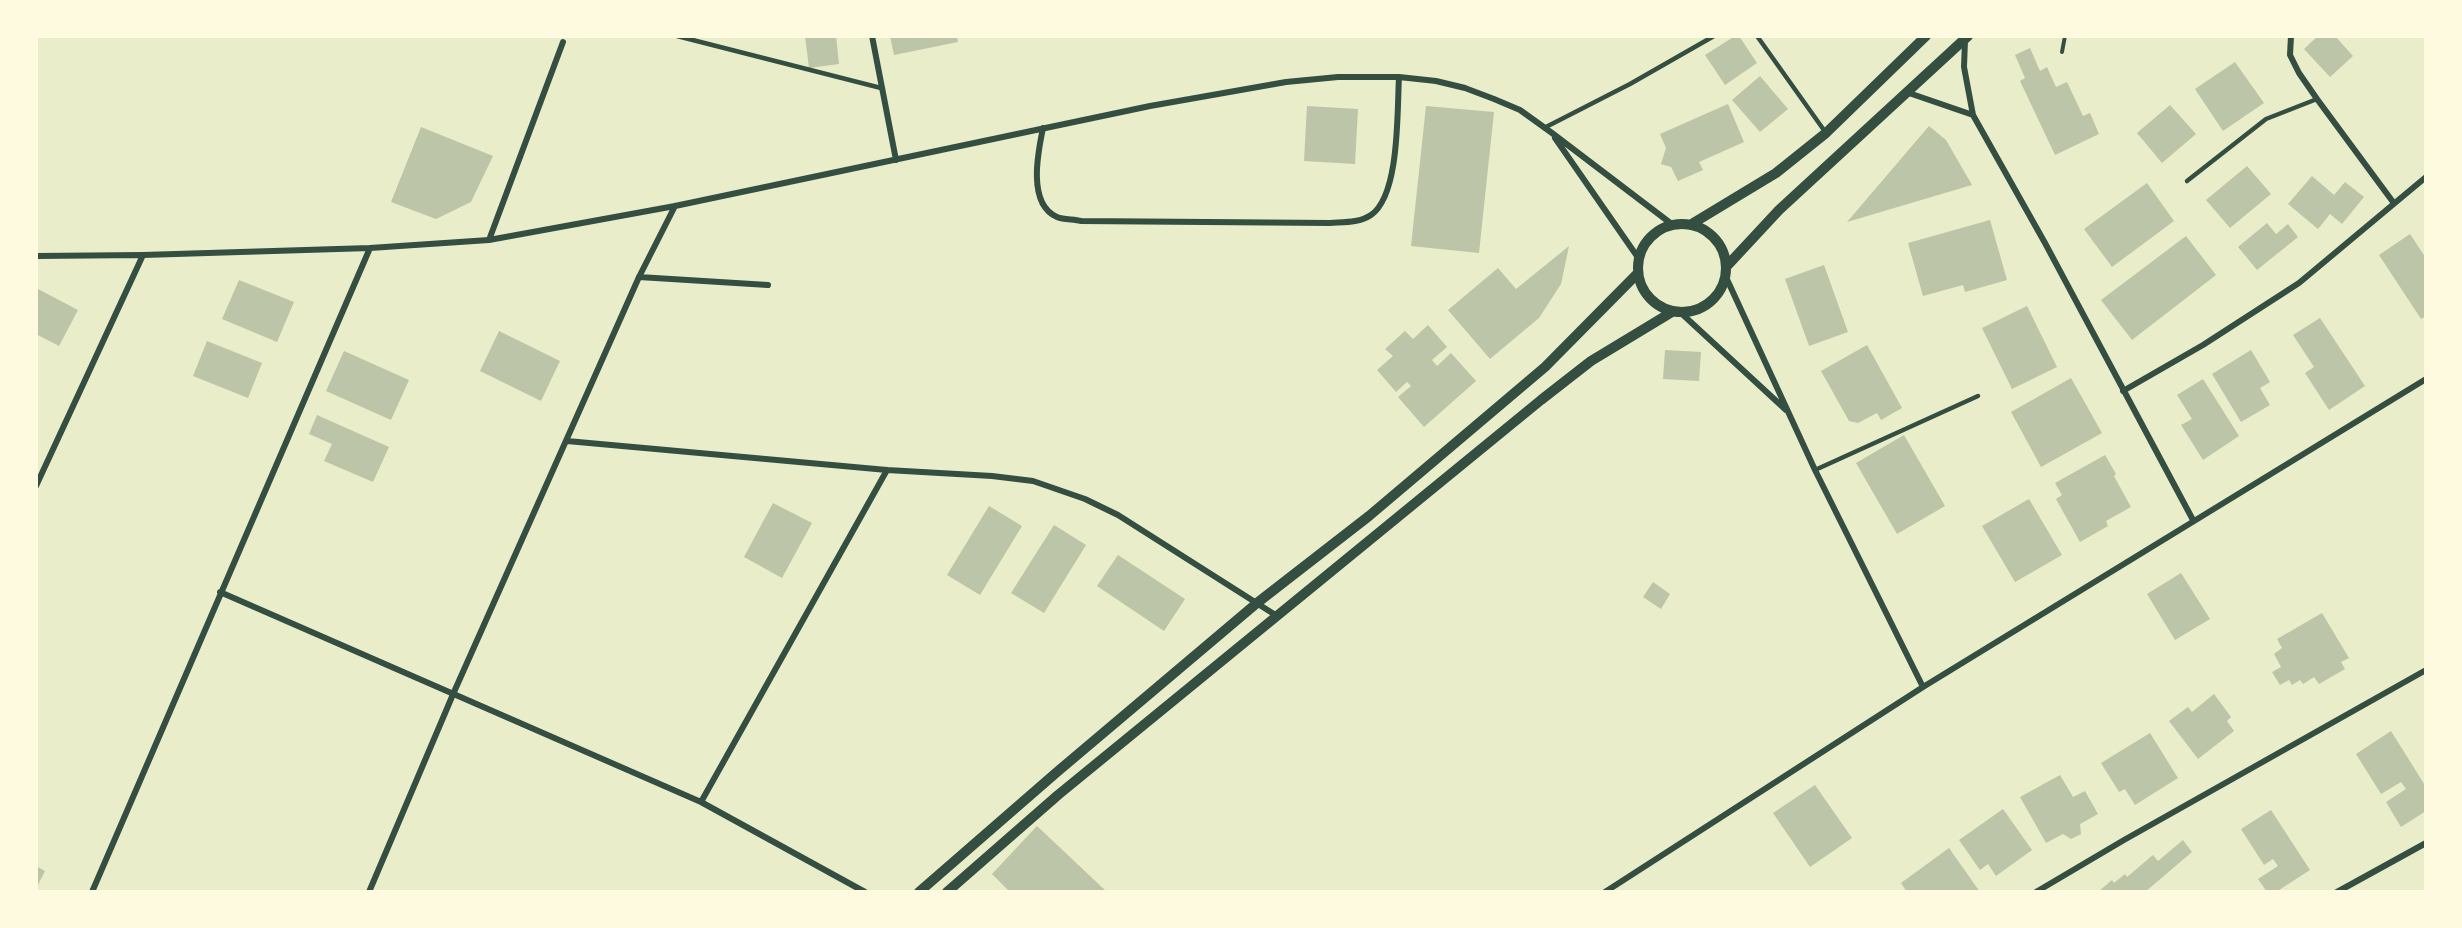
<!DOCTYPE html>
<html>
<head>
<meta charset="utf-8">
<style>
  body { margin:0 }
  #map { position:relative; width:2462px; height:928px; overflow:hidden; background:#e9edc9; font-family:Rubik,sans-serif }
  canvas { display:block }
  .frame { position:absolute; inset:0; border:38px solid #fefae0; pointer-events:none }
</style>
</head>
<body>
<div id="map">
<canvas width="2462" height="928"></canvas>
<div class="frame"></div>
</div>
<script>
const ctx = document.querySelector('canvas').getContext('2d');
ctx.lineJoin = 'round';
function paint(path, color) {
  ctx.fillStyle = color;
  ctx.fill(path, 'evenodd');
}
function trace(path, color, width, dash) {
  ctx.strokeStyle = color;
  ctx.lineWidth = width;
  ctx.lineCap = dash ? 'butt' : 'round';
  ctx.setLineDash(dash || []);
  ctx.stroke(path);
}
paint(new Path2D(`
  M805 36H836L839 64 809 68Z
  M890 36H957L958 42 894 55Z
  M1735 36H1739L1757 63 1725 85 1705 55Z
  M2318 36H2335L2353 56 2330 77 2304 49Z
  M2030 48 2040 71 2047 67 2056 87 2067 82 2083 116 2090 113 2099 134 2055 155 2020 81 2025 78 2015 55Z
  M2235 62 2264 103 2223 131 2195 89Z
  M1760 76 1788 109 1760 132 1732 100Z
  M1728 104 1744 142 1699 162 1703 170 1678 181 1671 167 1661 164 1666 148 1660 134Z
  M2170 105 2196 134 2162 163 2137 133Z
  M1307 106 1358 109 1355 164 1304 161Z
  M1426 106 1494 112 1479 253 1411 246Z
  M1929 126 1946 140 1972 185 1847 222Z
  M421 127 493 156 471 202 436 219 391 202Z
  M2247 166 2271 194 2230 228 2206 200Z
  M2312 176 2334 195 2345 182 2364 197 2342 224 2330 214 2318 229 2288 204Z
  M2147 183 2174 221 2112 267 2084 229Z
  M1990 220 2007 280 1965 292 1963 285 1923 296 1908 243Z
  M2267 223 2276 234 2288 224 2298 237 2257 270 2238 247Z
  M2410 234 2426 258V316L2421 319 2379 255Z
  M2186 236 2216 275 2132 340 2101 300Z
  M1569 246 1561 284 1539 318 1490 359 1448 310 1498 268 1516 289Z
  M1824 265 1848 332 1809 346 1785 279Z
  M239 280 294 302 277 342 222 319Z
  M36 288 78 310 59 346 36 334Z
  M2027 306 2057 367 2012 389 1982 328Z
  M2320 318 2365 386 2329 410 2305 373 2314 367 2293 335Z
  M1428 325 1447 347 1432 360 1437 366 1451 353 1476 381 1424 427 1398 397 1411 386 1407 382 1396 392 1377 370 1393 356 1385 349 1405 331 1413 339Z
  M499 331 560 361 541 401 480 371Z
  M207 341 262 363 248 398 193 376Z
  M1867 345 1902 408 1881 420 1877 413 1858 423 1849 421 1821 371Z
  M1665 350 1701 352 1699 381 1663 379Z
  M2251 350 2270 382 2260 388 2270 405 2241 422 2212 374Z
  M344 351 409 380 391 420 326 391Z
  M2071 378 2102 433 2041 467 2011 412Z
  M2203 379 2239 436 2203 460 2181 425 2192 419 2177 395Z
  M317 415 389 447 373 482 324 461 332 444 309 434Z
  M1904 435 1945 506 1897 534 1856 463Z
  M2105 455 2116 474 2114 476 2131 507 2106 521 2108 526 2080 542 2056 499 2062 495 2055 483Z
  M2029 499 2062 555 2015 582 1982 526Z
  M773 503 812 523 782 578 744 557Z
  M989 506 1022 526 980 595 947 575Z
  M1054 525 1086 545 1044 613 1011 593Z
  M1118 555 1185 599 1164 631 1097 586Z
  M2181 573 2210 619 2175 640 2147 594Z
  M1653 582 1670 594 1661 609 1643 597Z
  M2322 613 2349 658 2341 662 2345 669 2319 684 2314 677 2303 684 2300 680 2292 685 2289 680 2280 685 2272 672 2281 667 2274 654 2282 648 2277 639Z
  M2214 694 2231 717 2227 721 2234 731 2198 759 2169 721 2188 707 2192 712Z
  M2391 731 2426 787V811L2401 827 2386 802 2406 789 2401 782 2381 794 2356 754Z
  M2150 733 2178 778 2135 805 2125 789 2119 792 2101 763Z
  M2060 775 2073 797 2085 791 2098 814 2080 824 2081 834 2071 839 2063 834 2046 843 2020 797Z
  M1815 785 1852 838 1810 867 1773 813Z
  M2003 809 2032 850 1996 876 1988 864 1980 870 1959 840Z
  M2271 810 2310 870 2276 892H2267L2258 879 2278 866 2273 859 2264 865 2241 829Z
  M1037 826 1107 892H1010L992 874Z
  M2183 840 2192 852 2145 892H2098L2112 880 2114 883 2125 874 2127 877 2153 855 2158 861Z
  M1949 848 1980 892H1907L1901 883Z
  M36 866 45 871 36 889Z`), '#bcc5a7');
trace(new Path2D(`
  M2062 52 2065 36`), '#344e41', 4);
trace(new Path2D(`
  M677 36 881 88
  M1757 36 1826 133
  M1544 128 1630 84 1714 36
  M2187 181 2266 119 2317 99
  M1815 470 1978 396`), '#344e41', 4.5);
trace(new Path2D(`
  M872 36 896 160
  M2291 36 2290 55 2299 73 2317 99 2393 202
  M1965 40 1964 67 1973 115 2045 243 2193 520
  M1906 92 1973 115
  M1043 128C1038 152 1027 204 1057 217 1064 220 1074 219 1081 221L1330 223C1344 222 1359 223 1371 215 1400 195 1397 111 1399 77
  M1555 138 1639 259
  M489 240 563 42
  M36 256 143 255 370 248 489 240 675 206 1150 106 1286 82 1338 77H1399L1436 81 1465 88 1494 99 1520 110 1552 133 1673 225
  M1725 275 1815 470 1923 687
  M639 277 768 285
  M1681 313 1786 410
  M2123 391 2203 345 2299 283 2426 177
  M567 441 887 470 992 476 1033 481 1085 499 1118 515 1277 616
  M36 486 143 255
  M220 592 701 802 865 892
  M701 802 887 470
  M92 892 370 248
  M369 892 454 692 639 277 675 206
  M1605 892 1923 687 2426 379
  M2036 892 2124 840 2426 670
  M2337 892 2426 843`), '#344e41', 6);
trace(new Path2D(`
  M1638 268a44 44 0 1 1 88 0a44 44 0 1 1-88 0Z
  M1690 225 1776 173 1826 133 1926 36
  M1726 267 1779 210 1968 36
  M919 892 1057 772 1257 603 1369 516 1545 367 1638 273
  M947 892 1058 795 1541 400 1591 361 1672 312`), '#344e41', 10);
</script>
</body>
</html>
